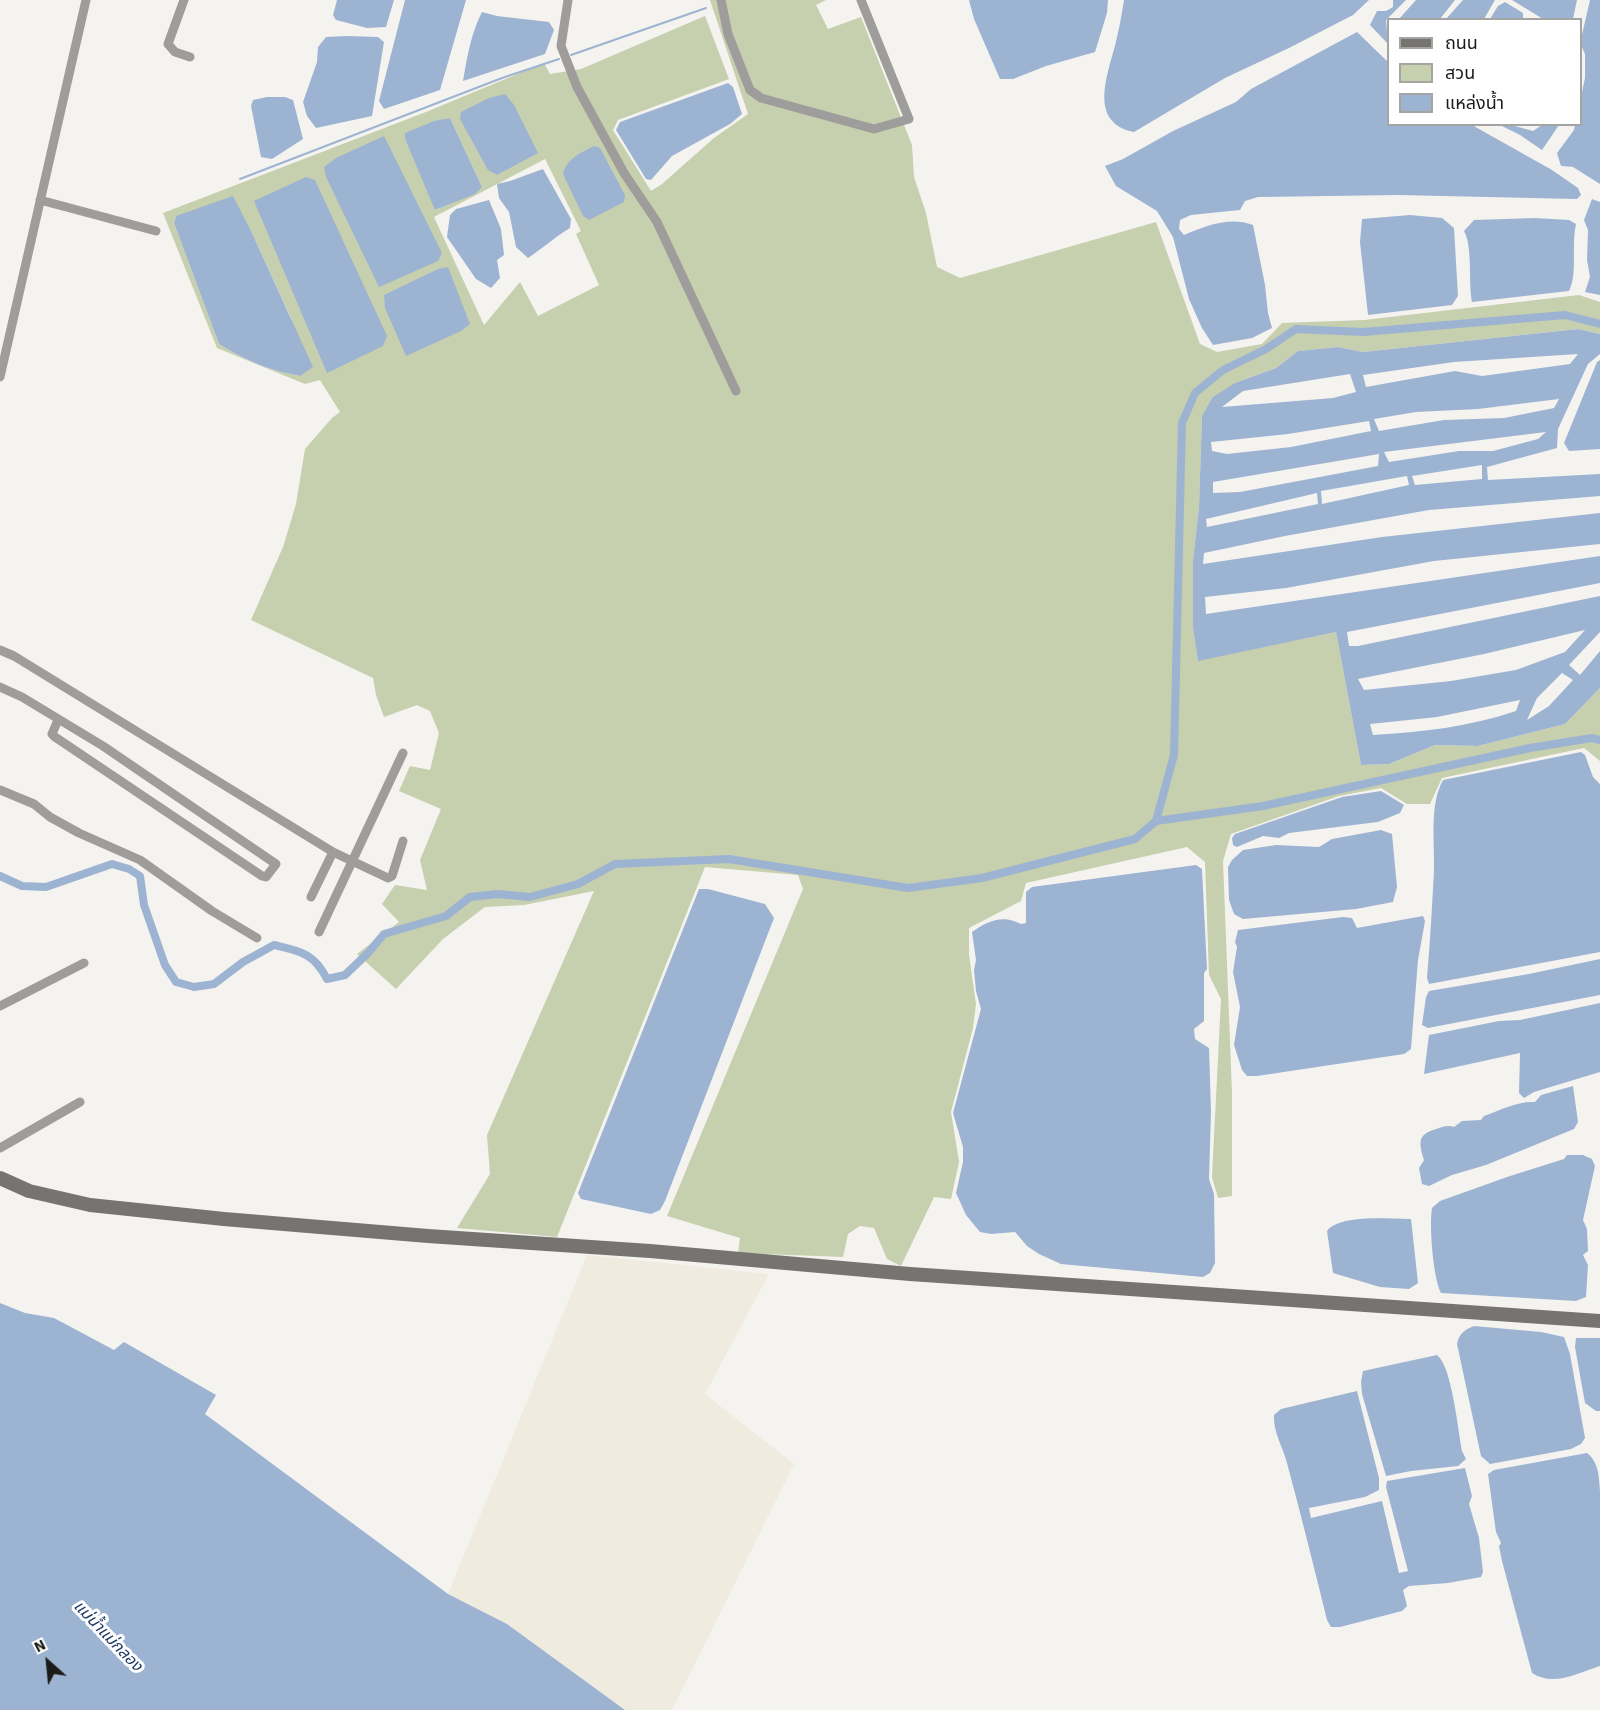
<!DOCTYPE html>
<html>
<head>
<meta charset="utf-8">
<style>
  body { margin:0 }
  #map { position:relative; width:1600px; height:1710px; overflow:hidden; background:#f5f3ef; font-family:"Source Sans 3","Noto Sans Thai",sans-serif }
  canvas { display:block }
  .legend { position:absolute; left:1387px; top:18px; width:195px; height:108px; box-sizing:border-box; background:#fff; border:2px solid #a4a4a3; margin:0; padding:8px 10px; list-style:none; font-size:18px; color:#1b1b19 }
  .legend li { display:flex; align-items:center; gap:12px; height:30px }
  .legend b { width:30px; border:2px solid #a4a4a3 }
  .north { position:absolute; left:18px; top:1632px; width:60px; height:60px; -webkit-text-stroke:4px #fff; paint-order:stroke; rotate:333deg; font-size:16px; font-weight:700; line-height:24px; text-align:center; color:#1b1b19 }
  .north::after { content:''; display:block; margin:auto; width:21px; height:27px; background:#1b1b19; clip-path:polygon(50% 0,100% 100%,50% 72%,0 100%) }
</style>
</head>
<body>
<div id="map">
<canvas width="1600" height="1710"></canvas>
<ul class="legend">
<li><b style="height:8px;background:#757471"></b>ถนน</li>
<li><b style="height:16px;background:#c6cfae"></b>สวน</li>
<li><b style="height:16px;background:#9db3d2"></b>แหล่งน้ำ</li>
</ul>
<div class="north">N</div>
</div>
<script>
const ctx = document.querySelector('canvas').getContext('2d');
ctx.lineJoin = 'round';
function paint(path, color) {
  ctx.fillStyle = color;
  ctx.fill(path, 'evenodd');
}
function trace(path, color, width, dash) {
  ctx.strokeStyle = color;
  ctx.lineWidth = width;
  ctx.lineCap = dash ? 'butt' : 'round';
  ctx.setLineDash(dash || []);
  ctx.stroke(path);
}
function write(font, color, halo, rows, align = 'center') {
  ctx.font = font + ' "Source Sans 3","Noto Sans Thai",sans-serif';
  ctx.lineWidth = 6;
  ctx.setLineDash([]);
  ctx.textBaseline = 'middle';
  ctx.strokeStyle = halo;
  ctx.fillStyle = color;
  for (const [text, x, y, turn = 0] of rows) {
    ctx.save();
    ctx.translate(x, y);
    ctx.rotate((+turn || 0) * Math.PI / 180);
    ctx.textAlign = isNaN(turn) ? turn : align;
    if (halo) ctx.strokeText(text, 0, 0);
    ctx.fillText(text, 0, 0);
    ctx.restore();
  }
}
paint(new Path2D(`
  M587 1255 769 1274 705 1394 794 1464 672 1710H625L507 1624 448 1594Z`), '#f0ebdf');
paint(new Path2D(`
  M710 0H826L816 5 828 29 861 17 912 145 914 177 926 213 937 267 960 278 1156 222 1200 344 1217 352 1262 344 1282 323 1364 320 1579 295 1600 302V334L1578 329 1363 352 1338 347 1298 351 1276 368 1235 383 1202 416 1199 506 1193 560V628L1198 660 1336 632 1361 765 1389 764 1435 745 1478 746 1565 724 1600 688V761L1584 748 1442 778 1430 804H1407L1381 788 1339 796 1231 834 1223 861 1232 1093V1196L1218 1198 1212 1177 1221 999 1209 975 1205 862 1187 847 1026 883 1021 901 969 928V955L976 1004 973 1028 951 1112 959 1162 951 1199 934 1197 901 1266 887 1259 874 1228 860 1226 848 1234 843 1257 738 1253 740 1238 667 1216 803 889 798 875 705 867 557 1237 457 1228 490 1174 487 1135 594 891 524 905 485 907 443 939 396 989 357 954 399 922 382 904 395 885 427 890 420 860 441 809 399 791 410 766 430 770 439 733 430 711 417 705 384 717 376 695 373 678 251 620 283 547 296 504 305 449 332 418 340 412 320 380 305 384 217 348 163 213 426 112 544 63 550 74 581 69 705 16 729 79 618 120 613 130 651 191 662 184 714 138 748 114ZM450 118 482 187 436 210 405 139V133ZM545 159 581 231 576 234 599 285 538 316 520 282 484 325 434 217ZM176 216 252 233 291 318 300 376C271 371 244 360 219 344L174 223Z`), '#c6cfae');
paint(new Path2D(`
  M337 0H394L386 27 367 28 336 20 333 15Z
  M405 0H466L440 90 384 109 379 101Z
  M969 0H1108L1107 13 1095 52 1046 66 1013 79H1000L974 19Z
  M1124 0H1369L1353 15 1289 48 1225 78 1134 132C1085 122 1110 70 1117 37 1120 25 1122 12 1124 0Z
  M1393 0H1406L1386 20 1388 44 1370 25 1377 11H1386L1393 7Z
  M1416 0H1455L1440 19H1399Z
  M1463 0H1495L1484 19H1446Z
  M1512 0H1577L1573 19H1543Z
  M1590 0H1600V184L1573 167 1561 166 1557 153 1574 130 1575 125 1580 124 1581 97 1585 78V54L1581 45V39Z
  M1505 2 1523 13V19H1490L1498 6Z
  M482 12 497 16 549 22 554 30 545 54 463 81C467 58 471 33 482 12Z
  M1357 32 1388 62V124L1472 125 1552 170 1578 188 1581 195 1577 199 1398 195 1258 197 1245 201 1240 210 1191 215 1180 220 1179 229 1184 235C1205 226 1230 216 1253 225L1265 285 1268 313 1272 328 1252 338 1213 345 1202 328 1189 299 1173 237 1157 211 1116 186 1105 166 1123 159 1173 131 1236 102 1251 89Z
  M347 36 378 37 384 42 372 116 316 128 307 116 303 102 317 62 318 47 326 37Z
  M728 83 733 87 742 114 730 124 672 156 651 180 646 179 616 130 620 122Z
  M505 94 514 105 538 153 497 175 488 170 460 119 461 112 489 98Z
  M267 97H285L293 100 303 139 272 159 261 157 251 106 253 100Z
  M450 118 482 187 475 194 435 210 405 139V133L434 121Z
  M1500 125H1511L1533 131 1542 125H1559L1542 150 1520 135Z
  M384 136 442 253 438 261 379 287 326 177 324 167 336 158Z
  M594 146 600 148 625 195 624 202 589 220 583 216 563 174C566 159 582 152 594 146Z
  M543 169 571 219 570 228C555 237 543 248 528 258L516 247 509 212 499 198 497 184 510 181Z
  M306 177 315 180 387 336 383 346 327 373 254 201Z
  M233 196 252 233 313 367 300 376C271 371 244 360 219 344L174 223 176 216Z
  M1592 199 1600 202V295L1585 292 1590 277 1587 260 1588 230 1584 220Z
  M489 200 501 229 504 255 497 260 500 278 491 288 476 279 447 237 450 215 456 209Z
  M1410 215 1442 218 1454 228 1458 296 1452 305 1368 315 1360 242 1362 219Z
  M1535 218 1569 220 1576 224C1571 246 1578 273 1569 291L1472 302C1468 282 1473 247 1464 231L1474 220Z
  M448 267 470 324 461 331 406 356 385 308 384 295 438 269Z
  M1578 329 1600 334V354L1588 364 1558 429 1557 448 1487 467 1488 480 1600 474V496L1429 510 1285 536 1204 553 1203 564 1382 537 1600 513V544L1434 561 1286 588 1205 597 1206 614 1600 556V583L1347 632 1349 646H1358L1600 596V632L1569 665 1580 675 1600 651V688L1565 724 1478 746 1435 745 1389 764 1361 765 1336 632 1198 661 1193 628V560L1199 506 1202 416 1213 397 1235 383 1276 368 1298 351 1338 347 1363 352ZM1578 354 1570 364 1482 376 1455 371 1366 387 1363 375 1454 362ZM1350 374 1356 392 1333 398 1222 407 1243 391ZM1559 399 1554 408 1504 418 1444 420 1379 431 1374 419 1416 412 1478 409ZM1369 421 1371 431 1291 447 1227 454 1212 451 1211 442 1288 434ZM1546 432 1538 439 1493 451H1459L1389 462 1384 452ZM1379 454 1378 466 1240 492 1213 493V482ZM1482 465V479L1415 485 1412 476ZM1407 476 1409 485 1322 504 1321 491ZM1317 493 1318 504 1207 527 1206 519ZM1585 630 1565 652 1516 670 1451 681 1364 690 1358 679 1484 654ZM1562 673 1573 680 1549 706 1527 720 1537 698ZM1520 700 1516 711C1469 727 1422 732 1373 735L1370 724 1437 717Z
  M1600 360V449L1569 451 1564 443 1597 362Z
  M1581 752 1585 755 1593 777 1600 784V952L1429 984 1427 978C1430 943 1432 907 1434 871 1435 842 1429 805 1443 780Z
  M1381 791 1404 805 1400 813 1378 822 1289 833 1279 838 1263 836 1237 847 1233 845 1232 838 1235 834 1342 797Z
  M1381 830 1392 834 1397 887 1393 902 1356 909 1243 919 1234 914 1229 900 1228 867 1232 860 1243 850 1276 845 1319 847 1332 839Z
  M1196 865 1202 869 1207 969 1204 973V1021L1194 1029 1195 1039 1209 1048 1211 1111 1209 1179 1214 1194 1215 1263 1210 1273 1203 1277 1061 1264 1039 1254 1027 1246 1015 1232 991 1234 980 1232 966 1215 956 1193 963 1162V1147L953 1113 981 1009 976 991 974 970 976 960 972 932C987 921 1003 914 1021 924L1026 923V892L1032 887Z
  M699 889H708L765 904 774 918 665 1201 660 1210 651 1214 581 1199 578 1193Z
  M1423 916 1425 921 1418 960 1411 1049 1404 1054 1257 1076H1247L1242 1070 1234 1045 1240 1007 1233 972 1237 947 1235 942 1238 930 1343 917 1352 918 1357 928Z
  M1600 959V995L1428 1028 1422 1025 1426 997 1429 991 1529 974Z
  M1600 1003V1072L1534 1092 1524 1098 1519 1093 1520 1053 1424 1074 1429 1035 1499 1021 1520 1020Z
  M1573 1086 1578 1122 1574 1129 1486 1165 1452 1175 1429 1186 1422 1184 1419 1168 1424 1160C1418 1140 1418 1134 1439 1128 1445 1126 1448 1125 1454 1127L1462 1121 1481 1120 1484 1116C1501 1110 1517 1101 1535 1102L1541 1095Z
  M1567 1155H1583L1592 1159 1595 1166 1583 1220 1587 1229 1588 1251 1583 1255 1588 1265 1586 1297 1576 1301 1441 1293C1433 1278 1429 1225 1432 1208L1440 1201 1507 1177 1564 1159Z
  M1411 1219 1418 1283 1409 1289 1380 1287 1333 1273 1327 1231C1340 1214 1390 1219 1411 1219Z
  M0 1303 25 1313 54 1318 114 1350 124 1342 216 1395 205 1414 448 1594 507 1624 625 1710H0Z
  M1474 1326 1541 1332 1564 1337 1570 1354 1585 1438 1581 1444 1571 1449 1490 1464 1481 1456 1457 1344C1459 1334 1464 1330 1474 1326Z
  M1576 1338H1600V1411H1596L1585 1403 1575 1347Z
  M1437 1355C1452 1366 1458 1431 1462 1451L1466 1459 1458 1466 1411 1471 1386 1476 1362 1394 1361 1382 1363 1371Z
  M1357 1391 1379 1478V1490L1365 1497 1309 1508 1311 1518 1382 1501 1399 1573 1408 1571 1386 1487 1387 1481 1465 1468 1472 1496 1469 1504 1479 1538 1483 1572 1481 1577 1448 1583 1409 1586 1403 1590 1407 1606 1402 1611 1340 1627H1331L1327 1620C1314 1567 1301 1515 1287 1463 1283 1447 1273 1432 1274 1415L1281 1409Z
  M1587 1453C1599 1462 1599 1478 1600 1491V1666C1578 1673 1553 1687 1532 1673L1502 1561 1499 1546 1501 1543 1496 1532 1488 1474 1494 1470Z`), '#9db3d2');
trace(new Path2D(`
  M571 55 706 8
  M240 179 502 78 559 59`), '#9db3d2', 2);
trace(new Path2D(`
  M1156 821 1263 806 1530 748 1592 738 1600 740
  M0 876 22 886 46 887 112 864 129 869 140 876 144 905 165 965 176 982 194 987 214 984 243 962 274 945C300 951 314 953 327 979L345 975 368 953 384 934 446 916 470 897 498 894 530 897 578 884 615 864 729 859 908 888 982 878 1135 839 1156 821 1174 755 1182 423 1195 393 1223 370 1266 349 1296 329 1363 332 1565 315 1600 324`), '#9db3d2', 8);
trace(new Path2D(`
  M184 0 168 44 175 52 190 57
  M568 0 561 46 577 87 624 173 657 222 736 391
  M721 0 728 34 750 90 761 98 874 129 909 119 861 0
  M40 200 156 231
  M0 377 86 0
  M0 650 14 656 333 852 388 878 392 876 403 841
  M0 687 22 697 103 746 276 864 266 877 262 876 55 737 52 734 58 720
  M0 790 34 804 50 817 79 833 140 860 212 911 257 938
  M311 897 333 852
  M319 932 403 753
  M0 1006 84 963
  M0 1148 80 1102`), '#9e9d9b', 9);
trace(new Path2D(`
  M0 1178 29 1191 90 1205 224 1219 428 1236 650 1251 910 1274 1600 1321`), '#757471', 14);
write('italic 16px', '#1f3b65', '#fff', [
  ["แม่น้ำแม่กลอง",107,1637,46]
]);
</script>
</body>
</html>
